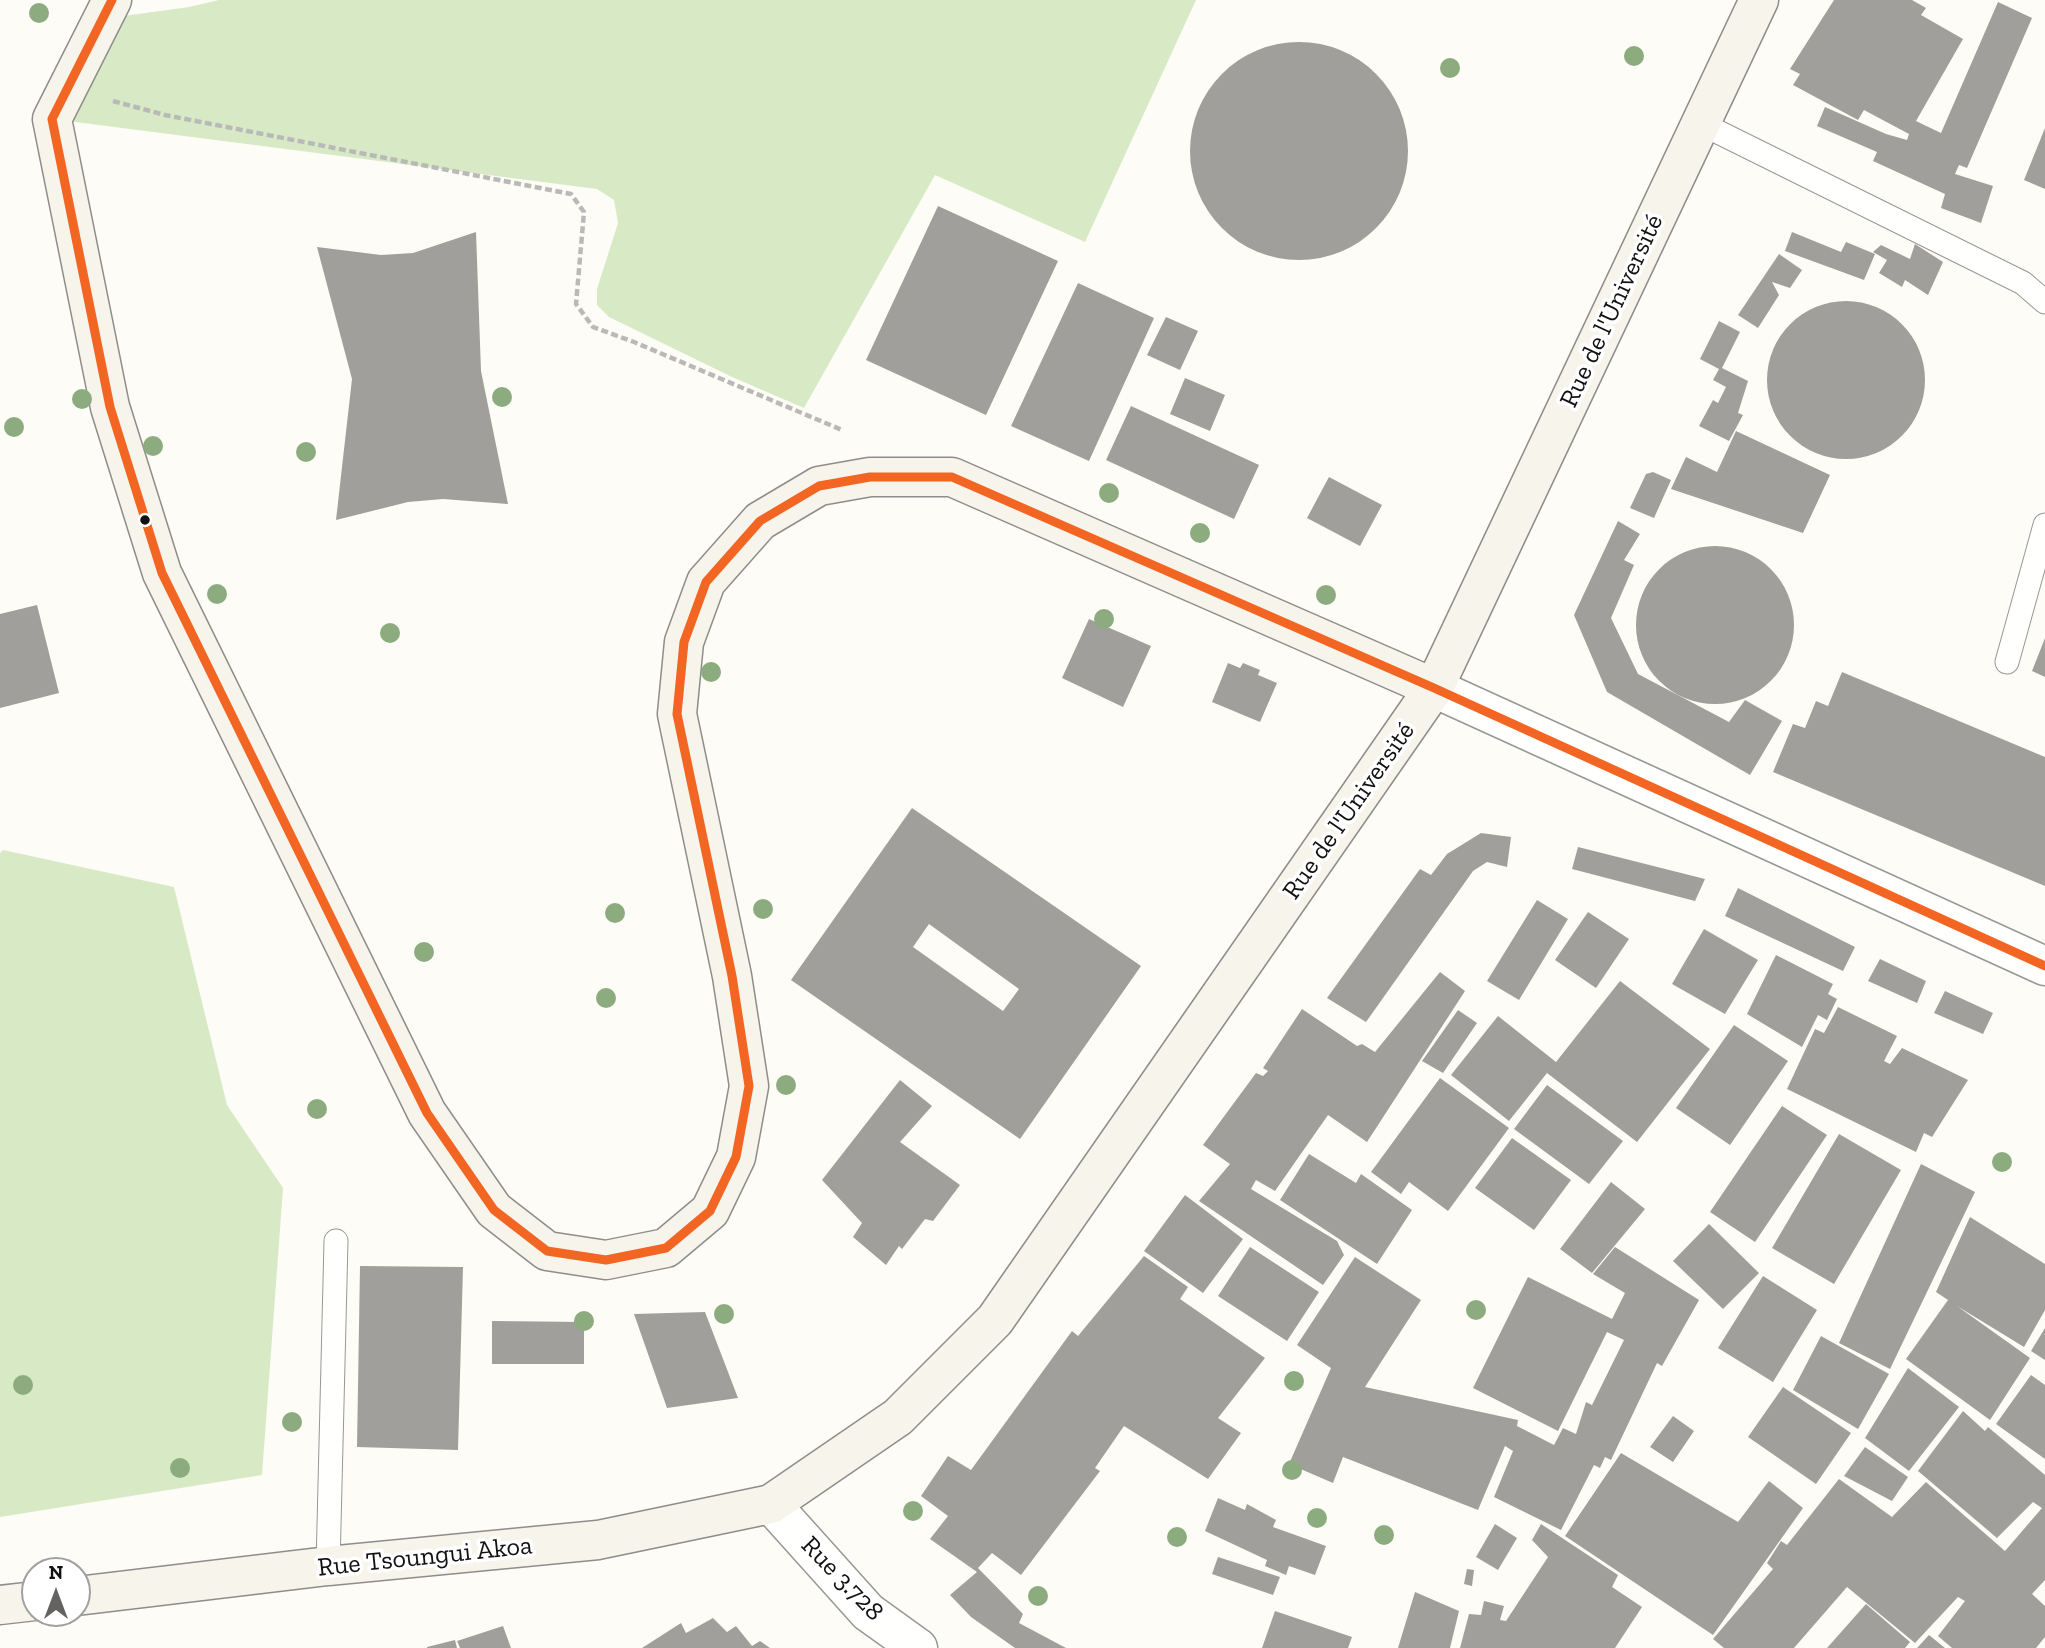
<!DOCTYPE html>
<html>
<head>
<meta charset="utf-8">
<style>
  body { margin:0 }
  #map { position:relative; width:2045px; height:1648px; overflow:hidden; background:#fdfcf7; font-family:"Zilla Slab",serif }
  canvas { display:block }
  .north { position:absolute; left:21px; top:1557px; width:70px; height:70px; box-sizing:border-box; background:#fff; border:2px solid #a0a0a0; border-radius:50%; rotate:0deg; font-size:19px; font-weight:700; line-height:28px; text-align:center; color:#111 }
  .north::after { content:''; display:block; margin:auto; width:24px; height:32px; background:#646362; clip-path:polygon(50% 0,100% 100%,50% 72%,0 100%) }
</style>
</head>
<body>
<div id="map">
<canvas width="2045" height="1648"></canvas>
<div class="north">N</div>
</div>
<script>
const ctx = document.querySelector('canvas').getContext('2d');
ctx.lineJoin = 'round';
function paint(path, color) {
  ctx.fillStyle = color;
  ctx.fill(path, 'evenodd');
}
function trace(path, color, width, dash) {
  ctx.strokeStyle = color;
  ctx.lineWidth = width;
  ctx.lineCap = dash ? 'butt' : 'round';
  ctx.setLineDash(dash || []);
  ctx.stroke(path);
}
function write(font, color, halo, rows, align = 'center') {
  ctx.font = font + ' "Zilla Slab",serif';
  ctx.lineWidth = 7;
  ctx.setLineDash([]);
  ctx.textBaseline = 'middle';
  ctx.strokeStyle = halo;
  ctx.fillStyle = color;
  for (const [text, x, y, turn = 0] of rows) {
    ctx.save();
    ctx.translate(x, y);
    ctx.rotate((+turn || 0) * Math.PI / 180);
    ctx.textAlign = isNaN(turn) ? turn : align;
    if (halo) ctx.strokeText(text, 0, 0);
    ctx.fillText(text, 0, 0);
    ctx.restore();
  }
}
paint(new Path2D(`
  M219 0H1196L1085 242 935 175 804 408 732 377 609 317 597 305V289L618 223 614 200 597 189 52 119 102 19 189 7Z
  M3 850 174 887 227 1105 283 1188 262 1475 0 1517V853Z`), '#d8eac5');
paint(new Path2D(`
  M1834 0H1912L1926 8 1921 15 1963 39 1916 121 1941 133 1998 2 2032 18 1967 168 1959 165 1955 174 1993 186 1981 223 1941 208 1945 194 1873 161 1877 152 1817 126 1825 107 1886 134 1907 140 1909 134 1864 110 1858 120 1793 85 1800 74 1790 69Z
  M1190 151a109 109 0 1 1 218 0a109 109 0 1 1-218 0Z
  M2045 128V189L2024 180Z
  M938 206 1058 261 986 415 866 360Z
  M476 232 481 371 508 504 443 499 408 502 336 520 352 379 317 247 381 255 413 253Z
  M1792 232 1841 252 1846 242 1875 254 1864 280 1785 251Z
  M1915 244 1943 262 1928 295 1905 280 1902 287 1879 273 1887 260 1873 252 1881 245 1910 259Z
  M1779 254 1802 270 1790 288 1772 282 1779 295 1758 328 1738 315Z
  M1078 283 1154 318 1089 461 1011 426Z
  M1767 380a79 79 0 1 1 158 0a79 79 0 1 1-158 0Z
  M1166 317 1198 331 1180 370 1147 355Z
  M1719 321 1740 332 1722 368 1748 381 1738 413 1743 415 1729 441 1699 426 1713 400 1718 403 1726 387 1713 380 1719 369 1700 359Z
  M1185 378 1225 395 1210 431 1170 414Z
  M1131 406 1259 465 1234 519 1106 460Z
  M1736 431 1830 475 1803 533 1671 489 1686 457 1717 472Z
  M1653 472 1671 480 1654 518 1630 508 1646 474Z
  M1329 477 1382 505 1360 546 1307 518Z
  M1618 521 1640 534 1624 560 1634 565 1611 618 1638 674 1729 722 1745 700 1782 721 1750 775 1607 692 1574 615Z
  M1636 625a79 79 0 1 1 158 0a79 79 0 1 1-158 0Z
  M37 605 59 693 0 708V614Z
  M1089 619 1151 646 1123 707 1062 678Z
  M2045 638V677L2032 671Z
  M1228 663 1240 668 1243 663 1260 670 1258 675 1277 683 1260 722 1212 702Z
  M1842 672 2045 757V886L1773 772 1793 724 1805 728 1816 701 1828 706Z
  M912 808 1141 966 1020 1139 791 980ZM929 924 1019 989 1003 1011 913 947Z
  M1481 833 1511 837 1507 867 1487 862 1473 871 1366 1022 1327 998 1420 869 1431 875 1447 854Z
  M1578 847 1705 879 1695 901 1572 869Z
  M1738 888 1855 947 1843 971 1725 916Z
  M1537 900 1568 919 1519 1000 1487 981Z
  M1588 912 1629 939 1596 988 1555 960Z
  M1704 929 1758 960 1725 1014 1672 984Z
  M1776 955 1833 984 1828 994 1837 999 1827 1020 1818 1015 1802 1047 1747 1014Z
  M1880 959 1926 981 1917 1003 1868 981Z
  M1440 972 1465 991 1367 1142 1328 1115 1275 1191 1256 1180 1251 1189 1337 1241 1344 1255 1323 1285 1199 1201 1230 1164 1203 1145 1256 1073 1263 1076 1268 1071 1263 1068 1302 1009 1357 1046 1362 1044 1375 1052Z
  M1620 981 1710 1049 1637 1142 1547 1073 1509 1121 1451 1075 1498 1016 1556 1062Z
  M1945 991 1993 1013 1983 1034 1934 1013Z
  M1838 1007 1897 1036 1884 1061 1890 1064 1902 1048 1968 1080 1932 1137 1924 1133 1916 1152 1787 1089 1815 1029 1824 1033Z
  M1458 1010 1477 1023 1443 1073 1422 1061Z
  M1734 1025 1788 1061 1730 1145 1676 1108Z
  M1440 1078 1509 1128 1448 1211 1409 1182 1401 1194 1371 1172Z
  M900 1080 932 1106 900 1142 960 1185 933 1221 925 1219 902 1249 899 1246 886 1265 853 1237 862 1223 822 1180Z
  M1547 1085 1623 1141 1589 1184 1514 1129Z
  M1782 1106 1827 1135 1755 1242 1710 1212Z
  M1839 1134 1901 1170 1834 1284 1772 1248Z
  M1512 1138 1571 1180 1534 1230 1475 1188Z
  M1309 1154 1356 1183 1361 1174 1412 1210 1377 1264 1280 1200Z
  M1921 1164 1975 1192 1890 1369 1839 1343Z
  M1611 1182 1645 1209 1592 1273 1560 1249Z
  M1185 1195 1243 1239 1203 1293 1144 1251Z
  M1970 1217 2045 1264V1310L2024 1347 1957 1306 2030 1358 1990 1420 1906 1359 1948 1300 1936 1292Z
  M1709 1224 1759 1273 1723 1309 1673 1261Z
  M1250 1247 1319 1292 1287 1341 1218 1296Z
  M1615 1247 1699 1300 1662 1366 1657 1363 1611 1460 1605 1457 1600 1468 1594 1465 1561 1530 1494 1497 1513 1451 1505 1446 1478 1510 1343 1457 1333 1483 1289 1464 1331 1368 1297 1345 1355 1257 1421 1300 1365 1387 1518 1420 1517 1426 1554 1445 1563 1428 1576 1434 1586 1402 1592 1405 1624 1340 1607 1332 1558 1431 1473 1388 1528 1277 1612 1319 1625 1293 1593 1274Z
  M1144 1256 1188 1287 1180 1299 1265 1358 1218 1418 1241 1433 1208 1479 1124 1426 1095 1468 1100 1471 1021 1575 992 1553 978 1568 1023 1614 1019 1623 1066 1648H1015L971 1617 950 1595 977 1572 930 1539 948 1516 921 1496 948 1456 971 1470 1072 1331 1078 1336Z
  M360 1266 463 1267 458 1450 357 1447Z
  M1763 1276 1817 1310 1773 1382 1718 1348Z
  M705 1312 738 1398 667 1408 634 1314Z
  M492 1321 584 1322V1364H492Z
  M2045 1328V1360L2031 1351Z
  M1821 1336 1889 1374 1858 1429 1793 1390Z
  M1908 1368 1959 1407 1909 1471 1865 1438Z
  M2031 1375 2045 1385V1459L1996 1424Z
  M1783 1387 1851 1433 1816 1484 1748 1437Z
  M1963 1411 1985 1431 1988 1427 2045 1475V1580L2032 1594 2045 1606V1637L2036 1648H1952L1938 1636 1965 1601 1958 1597 1915 1643 1847 1587 1794 1648H1724L1713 1639 1773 1569 1767 1563 1781 1541 1787 1545 1839 1479 1892 1517 1926 1482 2005 1551 2042 1508 2033 1502 1997 1538 1918 1471Z
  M1673 1416 1694 1431 1673 1462 1650 1447Z
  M1865 1447 1908 1477 1892 1501 1844 1476Z
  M1621 1453 1738 1522 1769 1481 1803 1508 1713 1635 1565 1536Z
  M1218 1498 1245 1510 1247 1504 1276 1520 1273 1527 1326 1546 1315 1575 1289 1566 1286 1575 1265 1566 1267 1560 1205 1531Z
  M1495 1524 1517 1538 1498 1570 1476 1557Z
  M1541 1524 1618 1575 1612 1587 1642 1607 1615 1648H1460L1469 1614 1481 1615 1484 1601 1504 1606 1500 1620 1506 1621 1548 1557 1532 1540Z
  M1218 1557 1280 1577 1273 1595 1212 1574Z
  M1467 1569 1474 1570 1472 1586 1464 1584Z
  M1415 1592 1459 1611 1450 1648H1398Z
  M1866 1604 1910 1642 1905 1648H1827Z
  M1275 1611 1352 1637 1348 1648H1262Z
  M713 1618 727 1632 736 1626 752 1646 760 1641 770 1648H642L681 1623 686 1633Z
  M503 1626 511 1648H460L457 1641Z
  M1929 1635 1945 1648H1917Z
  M455 1640 457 1648H427V1647Z`), '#a19f9c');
const lane = new Path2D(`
  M1700 123 2023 283 2045 302
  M2007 662 2045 525
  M328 1566 336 1241`);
const street = new Path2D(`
  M1434 688 2045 966
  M771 1504 868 1612 918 1648`);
const secondary = new Path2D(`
  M112 0 52 119 110 407 162 573 427 1113 494 1210 547 1251 606 1260 666 1248 710 1211 736 1157 749 1086 732 976 677 714 684 642 706 582 760 521 819 486 870 477H952L1434 688
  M77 1596 328 1566 598 1540 771 1504 898 1417 995 1320 1434 688 1759 0
  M0 1605 35 1601`);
trace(lane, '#979795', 25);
trace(street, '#979795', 41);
trace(secondary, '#8e8d8b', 41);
trace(new Path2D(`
  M113 101 165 115 571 194 584 212 576 304 593 327 634 342 842 430`), '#b9b9b8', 4.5, [7, 3.5]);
trace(lane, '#fffffe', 23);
trace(street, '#fffffe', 38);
trace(secondary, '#f6f4eb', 38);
trace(new Path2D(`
  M112 0 52 119 110 407 162 573 427 1113 494 1210 547 1251 606 1260 666 1248 710 1211 736 1157 749 1086 732 976 677 714 684 642 706 582 760 521 819 486 870 477H952L1434 688 2045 966`), '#f26522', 9);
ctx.fillStyle = '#8cac80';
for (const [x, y] of [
  [39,13],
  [1634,56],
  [1450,68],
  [502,397],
  [82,399],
  [14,427],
  [153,446],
  [306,452],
  [1109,493],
  [1200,533],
  [217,594],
  [1326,595],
  [1104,619],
  [390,633],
  [711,672],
  [763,909],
  [615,913],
  [424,952],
  [606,998],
  [786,1085],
  [317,1109],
  [2002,1162],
  [1476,1310],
  [724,1314],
  [584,1321],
  [1294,1381],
  [23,1385],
  [292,1422],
  [180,1468],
  [1292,1470],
  [913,1511],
  [1317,1518],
  [1384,1535],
  [1177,1537],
  [1038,1596]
]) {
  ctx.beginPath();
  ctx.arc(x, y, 10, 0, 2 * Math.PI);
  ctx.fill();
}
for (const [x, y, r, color] of [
  [145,520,6,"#111"]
]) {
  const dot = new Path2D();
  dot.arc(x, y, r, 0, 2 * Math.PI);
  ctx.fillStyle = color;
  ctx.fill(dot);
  trace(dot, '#fff', 2.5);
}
write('26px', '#111', '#fff', [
  ["Rue de l'Université",1612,311,-65],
  ["Rue de l'Université",1349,811,-55],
  ["Rue Tsoungui Akoa",425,1557,-6],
  ["Rue 3.728",842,1579,46]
]);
</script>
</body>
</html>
